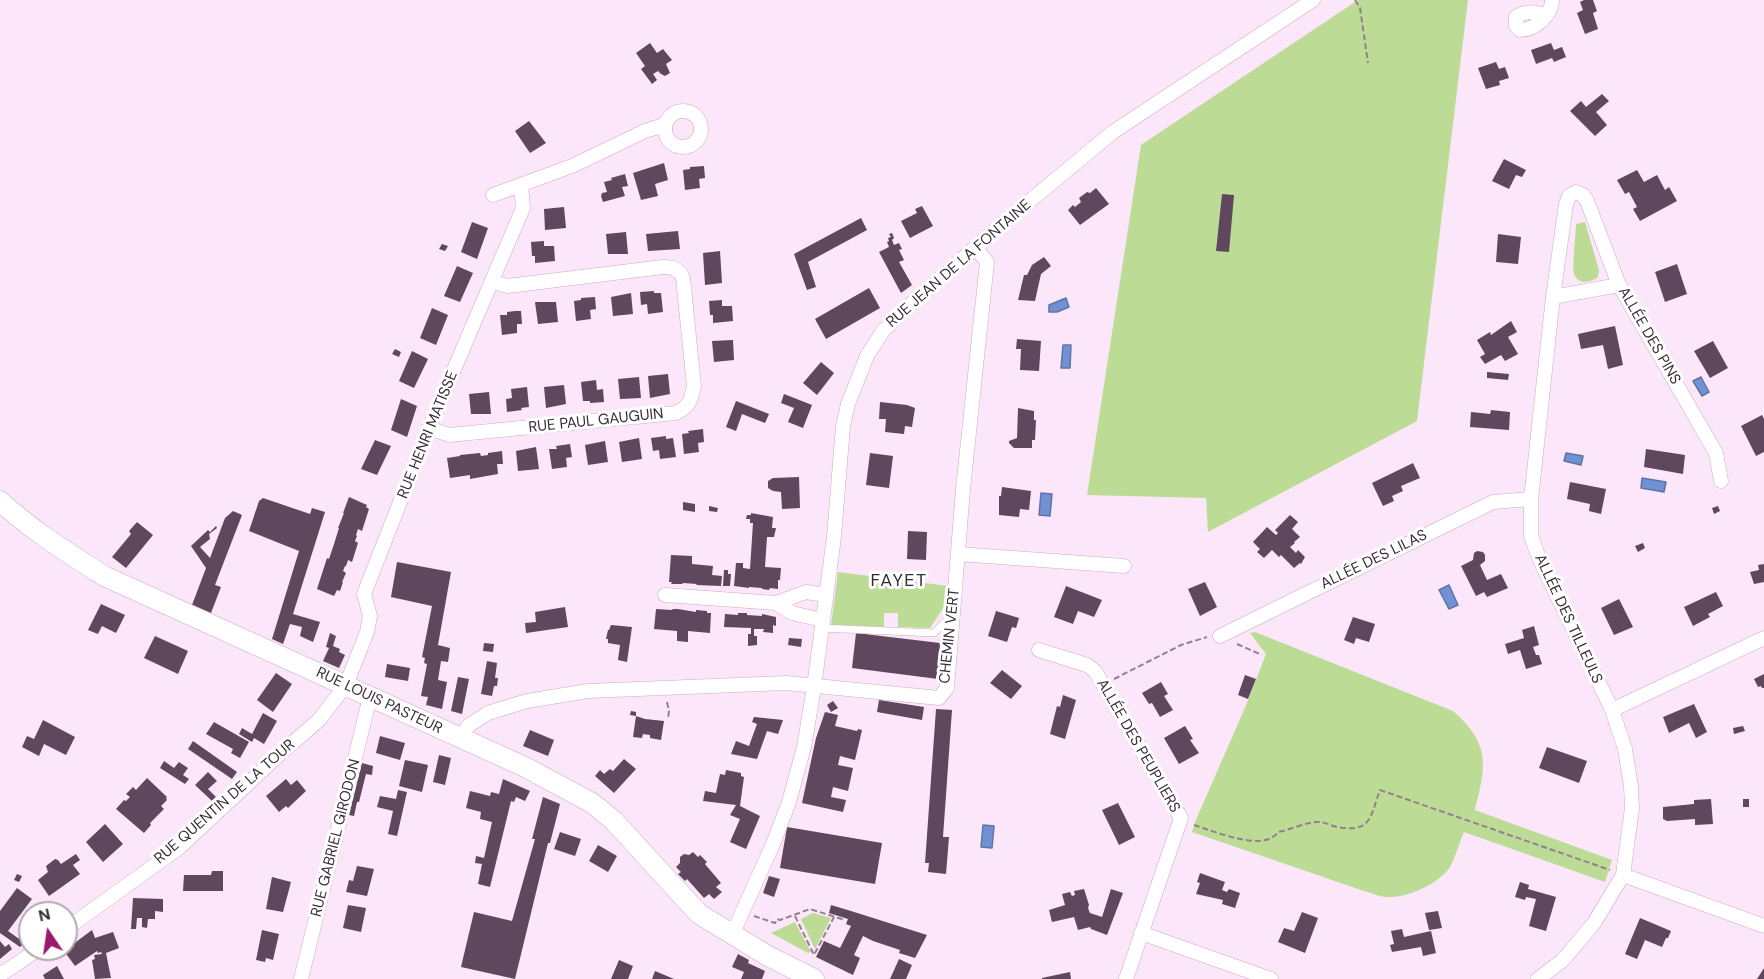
<!DOCTYPE html>
<html>
<head>
<meta charset="utf-8">
<style>
  body { margin:0 }
  #map { position:relative; width:1764px; height:979px; overflow:hidden; background:#fce6fa; font-family:"DM Sans",sans-serif }
  canvas { display:block }
  .north { position:absolute; left:18px; top:901px; width:60px; height:60px; box-sizing:border-box; background:#fff; border:2px solid #afabaf; border-radius:50%; rotate:347deg; font-size:16px; font-weight:700; line-height:24px; text-align:center; color:#372d36 }
  .north::after { content:''; display:block; margin:auto; width:21px; height:27px; background:#9a1a70; clip-path:polygon(50% 0,100% 100%,50% 72%,0 100%) }
</style>
</head>
<body>
<div id="map">
<canvas width="1764" height="979"></canvas>
<div class="north">N</div>
</div>
<script>
const ctx = document.querySelector('canvas').getContext('2d');
ctx.lineJoin = 'round';
function paint(path, color) {
  ctx.fillStyle = color;
  ctx.fill(path, 'evenodd');
}
function trace(path, color, width, dash) {
  ctx.strokeStyle = color;
  ctx.lineWidth = width;
  ctx.lineCap = dash ? 'butt' : 'round';
  ctx.setLineDash(dash || []);
  ctx.stroke(path);
}
function write(font, color, halo, rows, align = 'center') {
  ctx.font = font + ' "DM Sans",sans-serif';
  ctx.lineWidth = 6;
  ctx.setLineDash([]);
  ctx.textBaseline = 'middle';
  ctx.strokeStyle = halo;
  ctx.fillStyle = color;
  for (const [text, x, y, turn = 0] of rows) {
    ctx.save();
    ctx.translate(x, y);
    ctx.rotate((+turn || 0) * Math.PI / 180);
    ctx.textAlign = isNaN(turn) ? turn : align;
    if (halo) ctx.strokeText(text, 0, 0);
    ctx.fillText(text, 0, 0);
    ctx.restore();
  }
}
paint(new Path2D(`
  M1358 0H1468L1417 421 1208 532 1206 498 1087 495 1141 145Z
  M1585 222 1599 270 1598 277C1590 283 1577 285 1574 273 1572 266 1576 233 1576 224Z
  M838 572 948 586V601L930 628 898 627V613H884V627L831 625Z
  M1255 632 1453 711C1491 744 1486 766 1475 810L1612 860 1605 882 1464 832C1459 843 1456 856 1450 867 1439 884 1407 898 1387 897 1380 897 1372 893 1364 891L1192 832 1195 822 1247 703 1266 654 1250 633Z
  M813 913 831 918 815 949 801 919Z
  M795 922 811 952 808 953 771 933Z`), '#bcdc95');
const water = new Path2D(`
  M1066 298 1069 307 1057 312H1049V305Z
  M1063 345H1071L1070 368H1061Z
  M1701 377 1709 392 1702 396 1693 381Z
  M1566 453 1583 456 1581 465 1564 461Z
  M1642 478 1666 482 1664 492 1641 488Z
  M1041 493 1052 494 1050 516 1039 515Z
  M1449 585 1458 605 1449 609 1439 590Z
  M983 825 994 826 992 848 981 847Z`);
paint(water, '#7191d5');
trace(water, '#6073a5', 1.5);
paint(new Path2D(`
  M1584 0H1593L1597 11 1593 13 1598 29 1585 34 1577 13 1583 10 1580 2Z
  M650 43 657 53 663 49 672 60 666 64 670 73 665 76 661 74 658 71 653 74 657 80 652 84 641 69 645 66 636 53Z
  M1551 43 1554 50 1562 47 1566 57 1554 62 1552 58 1536 64 1531 50Z
  M1496 62 1499 69 1505 67 1509 78 1499 81 1500 85 1486 89 1478 68Z
  M1602 94 1609 101 1596 112 1607 125 1595 136 1570 111 1581 101 1586 107Z
  M529 121 546 143 530 153 515 131Z
  M1504 159 1526 170 1522 177 1516 175 1509 189 1492 181Z
  M664 163 668 180 655 184 658 196 641 200 633 173Z
  M704 166 705 178 699 179 700 188 685 190 683 170 690 169V167Z
  M1637 170 1644 182 1657 175 1665 190 1669 187 1677 201 1640 221 1633 209 1637 207 1629 192 1625 194 1617 180Z
  M625 174 628 186 622 187 625 196 603 202 601 196 602 193 607 192 604 182 612 180 611 178Z
  M1096 188 1109 204 1080 225 1068 210 1073 205 1075 207 1081 202 1079 198 1087 192 1090 193Z
  M1222 194 1234 195 1229 252 1216 251Z
  M922 206 933 226 910 238 901 221 917 213 915 209Z
  M564 207 566 228 545 230 544 209Z
  M861 218 867 230 808 262 816 287 807 290 794 254Z
  M472 222 488 228 477 259 461 252Z
  M678 231 680 249 648 251 646 234Z
  M626 232 628 254H608L606 234Z
  M892 233 894 238 892 240 894 245 899 243 902 249 899 250 904 260 899 262 912 285 901 293 879 252 889 247 887 242 889 241 888 238 891 237 889 234Z
  M1498 234 1521 237 1518 264 1496 262Z
  M544 241V246H554L555 261 535 263V256H532L531 242Z
  M442 244 448 246 445 251 439 249Z
  M720 251 722 283 705 285 703 253Z
  M1044 257 1051 266 1041 274 1035 301 1018 300 1024 275H1027L1032 265Z
  M1677 264 1687 294 1665 302 1655 272Z
  M457 266 473 273 460 302 444 296Z
  M869 288 880 308 826 339 815 319Z
  M654 291V293H661L663 312 648 314 647 304 641 305 640 292Z
  M631 293 633 314 613 316 611 297Z
  M595 297 596 309 590 310 591 319 576 321 574 301 581 300V298Z
  M722 300V306H732L733 321 713 323V315H710L709 301Z
  M535 302H556L558 322 538 324Z
  M432 308 448 315 436 345 420 338Z
  M515 311H521L522 324H517V333L502 335 500 315H507V312Z
  M1511 321 1517 332 1508 337 1518 354 1505 361 1501 355 1485 364 1480 357 1485 354 1477 340 1490 332 1491 335Z
  M1615 326 1623 365 1608 369 1603 345 1581 349 1578 334Z
  M1017 339 1041 341 1039 371 1020 370 1021 349H1016Z
  M733 340 734 360 714 362 712 341Z
  M1713 341 1728 368 1710 378 1694 351Z
  M395 349 401 352 399 357 392 354Z
  M412 351 428 359 414 388 399 381Z
  M821 362 834 373 817 395 803 383Z
  M1487 372 1509 374 1508 380 1487 378Z
  M668 374 670 394 650 398 648 376Z
  M639 377 641 398 620 399 618 379Z
  M596 380 597 390 603 389 604 402 590 403V401H583L581 382Z
  M564 385 566 404 546 408 544 387Z
  M527 387 529 407 521 408 522 410 507 412 506 399 512 398 511 389Z
  M489 392 491 414H471L469 394Z
  M784 394 812 405 803 428 788 422 794 408 781 403Z
  M401 399 417 406 407 437 391 430Z
  M736 401 769 414 765 423 742 414 736 431 726 427Z
  M880 402 907 405 915 408 912 427 905 426 904 434 885 432 886 419H879Z
  M1018 408 1034 411V420H1036L1035 440H1032V448H1014L1009 443V441L1017 438Z
  M1491 410 1510 412 1509 430 1470 427 1471 412 1490 414Z
  M1762 415 1764 419V452L1756 456 1741 426Z
  M703 429 704 442 698 443 699 452 684 454 682 434 689 433 688 431Z
  M666 436V439L673 438 676 457 660 459 659 450 653 451 651 438Z
  M639 438 642 459 622 462 619 442Z
  M375 440 391 446 377 475 361 469Z
  M605 441 608 462 588 465 585 445Z
  M570 444 572 457 566 458 567 467 552 469 549 449H557L556 446Z
  M536 447 539 469 518 471 516 451Z
  M1646 449 1685 455 1683 474 1644 467Z
  M502 451 503 464H497L498 474 470 479V475L450 478 447 458 460 456V455L480 453 481 456 488 455V453Z
  M870 453 893 456 889 488 866 485Z
  M1413 463 1420 478 1401 486 1403 491 1392 496 1394 501 1383 506 1372 483Z
  M799 477 800 508 782 509 781 492 773 491 768 488V481L773 478Z
  M1570 482 1606 489 1601 514 1589 511 1590 504 1567 499Z
  M1002 487 1031 491 1029 510 1020 509 1019 517 999 515V496H1001Z
  M349 497 367 505 366 507 369 509 362 531 358 529 356 535 357 536 355 541 358 543 352 562 348 560 346 566H345L343 571 346 573 342 582H343L340 591 337 590 334 596 317 589 327 558 329 559 334 544 339 528H338L344 513H343Z
  M263 498 310 514 312 508 325 512 293 614 320 622 313 642 300 636 302 627 290 624 283 644 272 639 299 551 249 531 259 501Z
  M683 502 695 504V512L683 510Z
  M709 506 718 508 717 512 709 511Z
  M1718 506 1720 511 1714 514 1712 508Z
  M233 511 242 515 215 585 221 587 211 613 192 605 206 568 191 546 208 530 210 532 216 526 217 528 209 534 210 539 200 547 210 558 225 518Z
  M751 513 773 517 772 528H776L774 537H767L765 567 781 568 780 580H778V589L770 588 769 590 762 589V588L749 587V588L734 586 736 563H743V568L750 569 753 523H750V519H746L747 515H751Z
  M1290 515 1298 522 1292 529 1300 537 1294 542 1295 543 1290 547 1296 553 1298 550 1305 557 1301 564 1300 563 1294 568 1281 555 1279 557 1272 550 1264 558 1257 552 1260 549 1253 542 1267 527 1276 535 1278 533 1275 530Z
  M137 522 153 535 126 568 112 557 131 534 129 531Z
  M908 531 927 532 926 560 907 559Z
  M1643 543 1645 548 1638 552 1635 546Z
  M1477 551 1483 552 1485 555V561L1480 565 1487 580 1501 574 1508 588 1487 597 1484 592 1476 596 1461 566 1473 560 1474 553Z
  M671 555 692 556V564L713 566 712 575 722 576 721 586 696 585 697 584 683 583 682 584H671L672 582H669Z
  M397 562 451 572 438 645 450 648 448 662 441 661 438 680 447 682 442 709 426 705 428 697 421 696 427 664 424 663 425 658 422 657 432 606 391 597Z
  M1764 564V582L1754 584 1750 572 1759 570 1758 565Z
  M724 570H728V574H731L730 586H723Z
  M1205 582 1217 607 1200 616 1188 589Z
  M1066 586 1102 600 1094 617 1078 611 1073 624 1054 617Z
  M1716 592 1723 606 1708 614 1710 617 1693 626 1684 607Z
  M1619 599 1633 627 1614 635 1601 608Z
  M101 604 125 615 116 633 102 626 98 634 88 630Z
  M565 607 568 627 526 633 525 623 536 622 535 612Z
  M656 609 672 610 673 609H678L696 612V610L707 611V613H711L710 633 688 631V642L677 641V631L654 629Z
  M996 611 1019 618 1016 628 1012 627 1007 642 988 636Z
  M738 613H747V615L762 616V614L776 617V626L773 625V633L763 632 764 629H754V636H757V645L748 646V634H751V628L724 627 725 614 738 615Z
  M1353 617 1375 624 1369 642 1356 638 1354 644 1344 640Z
  M611 625 632 627 627 662 618 660 620 645 608 643V639H606L608 630H609Z
  M1534 626 1539 645 1533 647 1536 655H1539L1542 664 1526 669 1520 650 1508 654 1505 644 1524 638 1522 630Z
  M330 633 336 636 333 646 340 649 339 652 345 655 339 668 323 661 329 648 326 647Z
  M856 633 940 643 938 679 852 668Z
  M155 636 188 651 178 674 144 658Z
  M789 638 802 639 801 647 788 645Z
  M484 643 494 644 493 652 483 651Z
  M487 661 497 663 495 678H498L497 686H494L492 696 481 694Z
  M387 664 410 668 408 681 385 677Z
  M1002 670 1022 686 1011 699 990 683Z
  M276 673 292 684 273 712 257 700Z
  M1764 674V688H1762L1761 686 1758 687 1754 679Z
  M1245 675 1256 679 1248 699 1238 695Z
  M458 677 469 679 462 714 451 711Z
  M1161 682 1168 694 1164 696 1173 710 1160 717 1152 703 1149 704 1142 693Z
  M1063 695 1076 700 1065 739 1050 734 1057 706 1060 707Z
  M879 700 924 707 922 720 877 712Z
  M833 701 838 708 831 712 827 705Z
  M1694 704 1707 732 1696 738 1689 723 1669 733 1663 717Z
  M936 709 952 710 943 837H949L946 874 928 872 929 863H925Z
  M631 711 636 712V716L645 719 664 721 661 740 650 738V735L643 734 642 738 633 737 636 716 630 715Z
  M825 712 838 715 835 726 857 731 858 729 862 730 855 760 840 756 838 765 853 768 848 791 833 787 831 797 846 800 843 812 802 803 816 738Z
  M263 713 277 721 264 744 254 738 252 742 239 734 242 728 252 734Z
  M754 717 783 720 778 734 767 731 757 759 731 754 736 741 749 746 757 724 752 722Z
  M43 720 75 737 66 755 44 744 39 756 22 747 27 736 34 739Z
  M214 722 249 742 240 758 231 753 233 749 206 734Z
  M1185 726 1193 739 1190 740 1199 753 1179 764 1164 738Z
  M1743 726 1745 731 1734 734 1733 728Z
  M530 730 554 740 548 756 523 746Z
  M380 736 405 743 400 760 376 753Z
  M193 741 237 772 232 779 188 749Z
  M1547 747 1587 761 1579 783 1539 768Z
  M439 755 451 758 445 785 433 782Z
  M624 759 636 769 614 793 595 776 600 770 604 774 610 769 613 771Z
  M405 760 428 765 422 792 399 786Z
  M164 761 174 768 179 762 188 768 183 775 189 779 185 784 160 768Z
  M362 763 373 766 372 775 366 774 359 802H357L354 816 349 815Z
  M726 770 741 773V776L744 777 740 806 760 816 746 849 730 842 740 819 730 815 736 805 703 801 705 791 716 793 720 774 725 775Z
  M208 772 217 781 208 789 216 797 212 801 195 785Z
  M147 778 167 797 166 798 167 800 161 806 164 809 150 823 151 825 144 833 116 809 124 800 126 801 130 797 126 794 133 787 136 790Z
  M286 779 291 785 297 780 306 791 288 808 286 806 279 812 266 796Z
  M503 779 530 791 525 801 516 797 514 802 511 801 490 887 478 884 482 864 475 863 476 856 484 858 492 822 480 819 481 812 466 808 470 791 490 796 491 792 499 794Z
  M398 790 407 792 397 836 388 834 393 811 377 807 380 796 396 799Z
  M543 797 560 804 550 843H548L515 979 461 967 474 912 512 921 535 839H532Z
  M1711 799 1713 824 1695 825V819L1667 821 1663 819V807L1694 804V800Z
  M1743 799H1749V807H1743Z
  M1118 803 1135 837 1119 845 1102 810Z
  M105 824 123 844 103 862 86 842Z
  M787 827 882 843 875 884 780 868Z
  M560 832 581 839 575 856 554 849Z
  M598 845 617 856 608 872 589 861Z
  M693 852 698 857 700 855 707 862 705 864 721 883 716 887 722 892 714 899 709 894 704 898 687 879 685 881 678 874 681 872 676 867 680 863V857L684 854 689 855Z
  M76 854 80 860 73 865 80 874 49 896 38 880 48 872 46 866 55 859 58 860 61 864Z
  M357 866 374 869 367 896 346 892 349 880 353 881Z
  M212 871H223V891H183L184 875H211Z
  M1200 873 1225 882 1222 890 1227 892 1229 889 1240 893 1235 908 1222 904 1223 900 1196 894 1200 883 1197 882Z
  M17 874 22 876 19 882 14 880Z
  M769 876 780 879 774 897 763 893Z
  M272 877 291 882 283 912 266 909Z
  M1520 882 1529 885 1528 889 1556 897 1546 931 1529 926 1536 899 1526 897 1525 900 1515 897Z
  M17 888 32 899 8 931 25 943 20 947 0 933V911Z
  M1084 889 1089 905 1088 908 1090 913 1102 917 1111 889 1123 893 1107 935 1091 929 1090 927 1078 930 1074 917 1052 922 1049 910 1065 905 1062 894 1070 892 1072 896 1075 895 1074 891Z
  M133 898 163 899V912L155 911V919H148L147 928 142 927V918H137L136 929H131Z
  M348 905 366 908 361 932 343 928Z
  M831 905 851 911 927 935 915 958 899 953 900 950 873 941 863 936 854 955 860 958 853 975 816 957 824 941 840 948 851 926 846 924 848 919 829 913Z
  M1438 911 1442 928 1429 930 1425 913Z
  M1302 912 1318 918 1305 953 1278 942 1284 928 1294 931Z
  M1640 918 1671 931 1668 938H1666L1662 947 1645 940 1637 959 1625 954Z
  M1402 929 1404 937 1431 931 1436 953 1423 956 1421 947 1392 952 1390 945 1394 944 1391 931Z
  M92 930 95 938 113 932 119 948 106 953 111 978 95 979 92 960 95 959 94 955 102 954 101 952 98 953 97 951 75 966 64 951Z
  M262 930 279 934 273 960 266 958 265 962 256 960Z
  M0 941 5 947 9 944 12 949 0 959Z
  M738 954 749 960 748 963 765 971 762 979H741L744 972 732 967Z
  M899 959 912 965 906 979H890Z
  M619 960 633 966 628 979H611Z
  M57 966 64 979H45L43 975Z
  M1764 968V979H1757Z
  M655 971 674 979H652Z
  M1070 972 1071 979H1042V978Z`), '#5f485d');
const lane = new Path2D(`
  M821 628 934 633 952 615`);
const street = new Path2D(`
  M1545 15C1534 12 1526 10 1516 17V26L1520 30C1535 30 1552 15 1552 0
  M665 129a18 18 0 1 1 36 0a18 18 0 1 1-36 0Z
  M493 195 572 166 645 131 664 125
  M1553 297 1619 285
  M429 428 449 435 676 413C690 406 691 400 694 386L683 278C679 269 673 267 663 267L508 286 492 282
  M958 554 1124 566
  M665 595 776 603
  M822 620 792 613 776 603 806 592 826 595
  M1220 636 1493 502 1531 499
  M1039 650 1087 665 1095 671 1181 818 1126 979
  M1612 710 1764 638
  M462 740 468 726 488 713 527 701 588 691 786 683 939 698 947 688 963 489 987 262 976 248
  M1623 875 1764 926
  M66 929 180 847 282 752 319 720 346 685 367 632 370 616 364 594 429 428 523 208 521 186
  M1141 933 1271 979
  M732 935 773 844 789 802 804 747 814 687 834 537 843 426 848 404 867 356 883 331 902 312 1002 224 1113 132 1313 0
  M0 975 39 949
  M301 979 370 697
  M1538 979 1563 960 1594 923 1623 875 1632 808 1631 786 1625 749 1612 710 1539 558 1531 536V499L1553 297 1566 204 1569 196 1576 192 1583 195 1587 201 1619 285 1716 453 1721 481`);
const secondary = new Path2D(`
  M0 501C31 530 68 553 104 576L525 767 592 803 614 821 699 914 768 956 814 979`);
trace(lane, '#c8adc5', 8);
trace(street, '#c8adc5', 15);
trace(secondary, '#c8adc5', 21);
trace(new Path2D(`
  M1355 0 1360 8 1368 63
  M1237 644 1262 655
  M1114 679 1181 645 1207 637
  M667 702 669 711 668 718
  M1194 825C1214 831 1264 853 1278 832 1290 830 1309 821 1319 822 1326 822 1331 826 1337 827 1372 833 1370 817 1380 790L1610 870
  M754 916 775 923 777 919 780 920 810 909 845 920
  M795 916 814 955 834 917`), '#918290', 2, [6, 3]);
trace(lane, '#fff', 7);
trace(street, '#fff', 14);
trace(secondary, '#fff', 20);
write('15px', '#372d36', '#fff', [
  ["RUE JEAN DE LA FONTAINE",959,264,-41],
  ["ALLÉE DES PINS",1649,336,60],
  ["RUE PAUL GAUGUIN",596,421,-6],
  ["RUE HENRI MATISSE",428,435,-68],
  ["ALLÉE DES LILAS",1374,560,-26],
  ["ALLÉE DES TILLEULS",1568,619,65],
  ["CHEMIN VERT",950,636,-84],
  ["RUE LOUIS PASTEUR",379,701,25],
  ["ALLÉE DES PEUPLIERS",1138,746,60],
  ["RUE QUENTIN DE LA TOUR",225,802,-41],
  ["RUE GABRIEL GIRODON",336,838,-76]
]);
ctx.letterSpacing = '1.5px';
write('18px', '#372d36', '#fff', [
  ["FAYET",899,581]
]);
ctx.letterSpacing = '0px';
</script>
</body>
</html>
